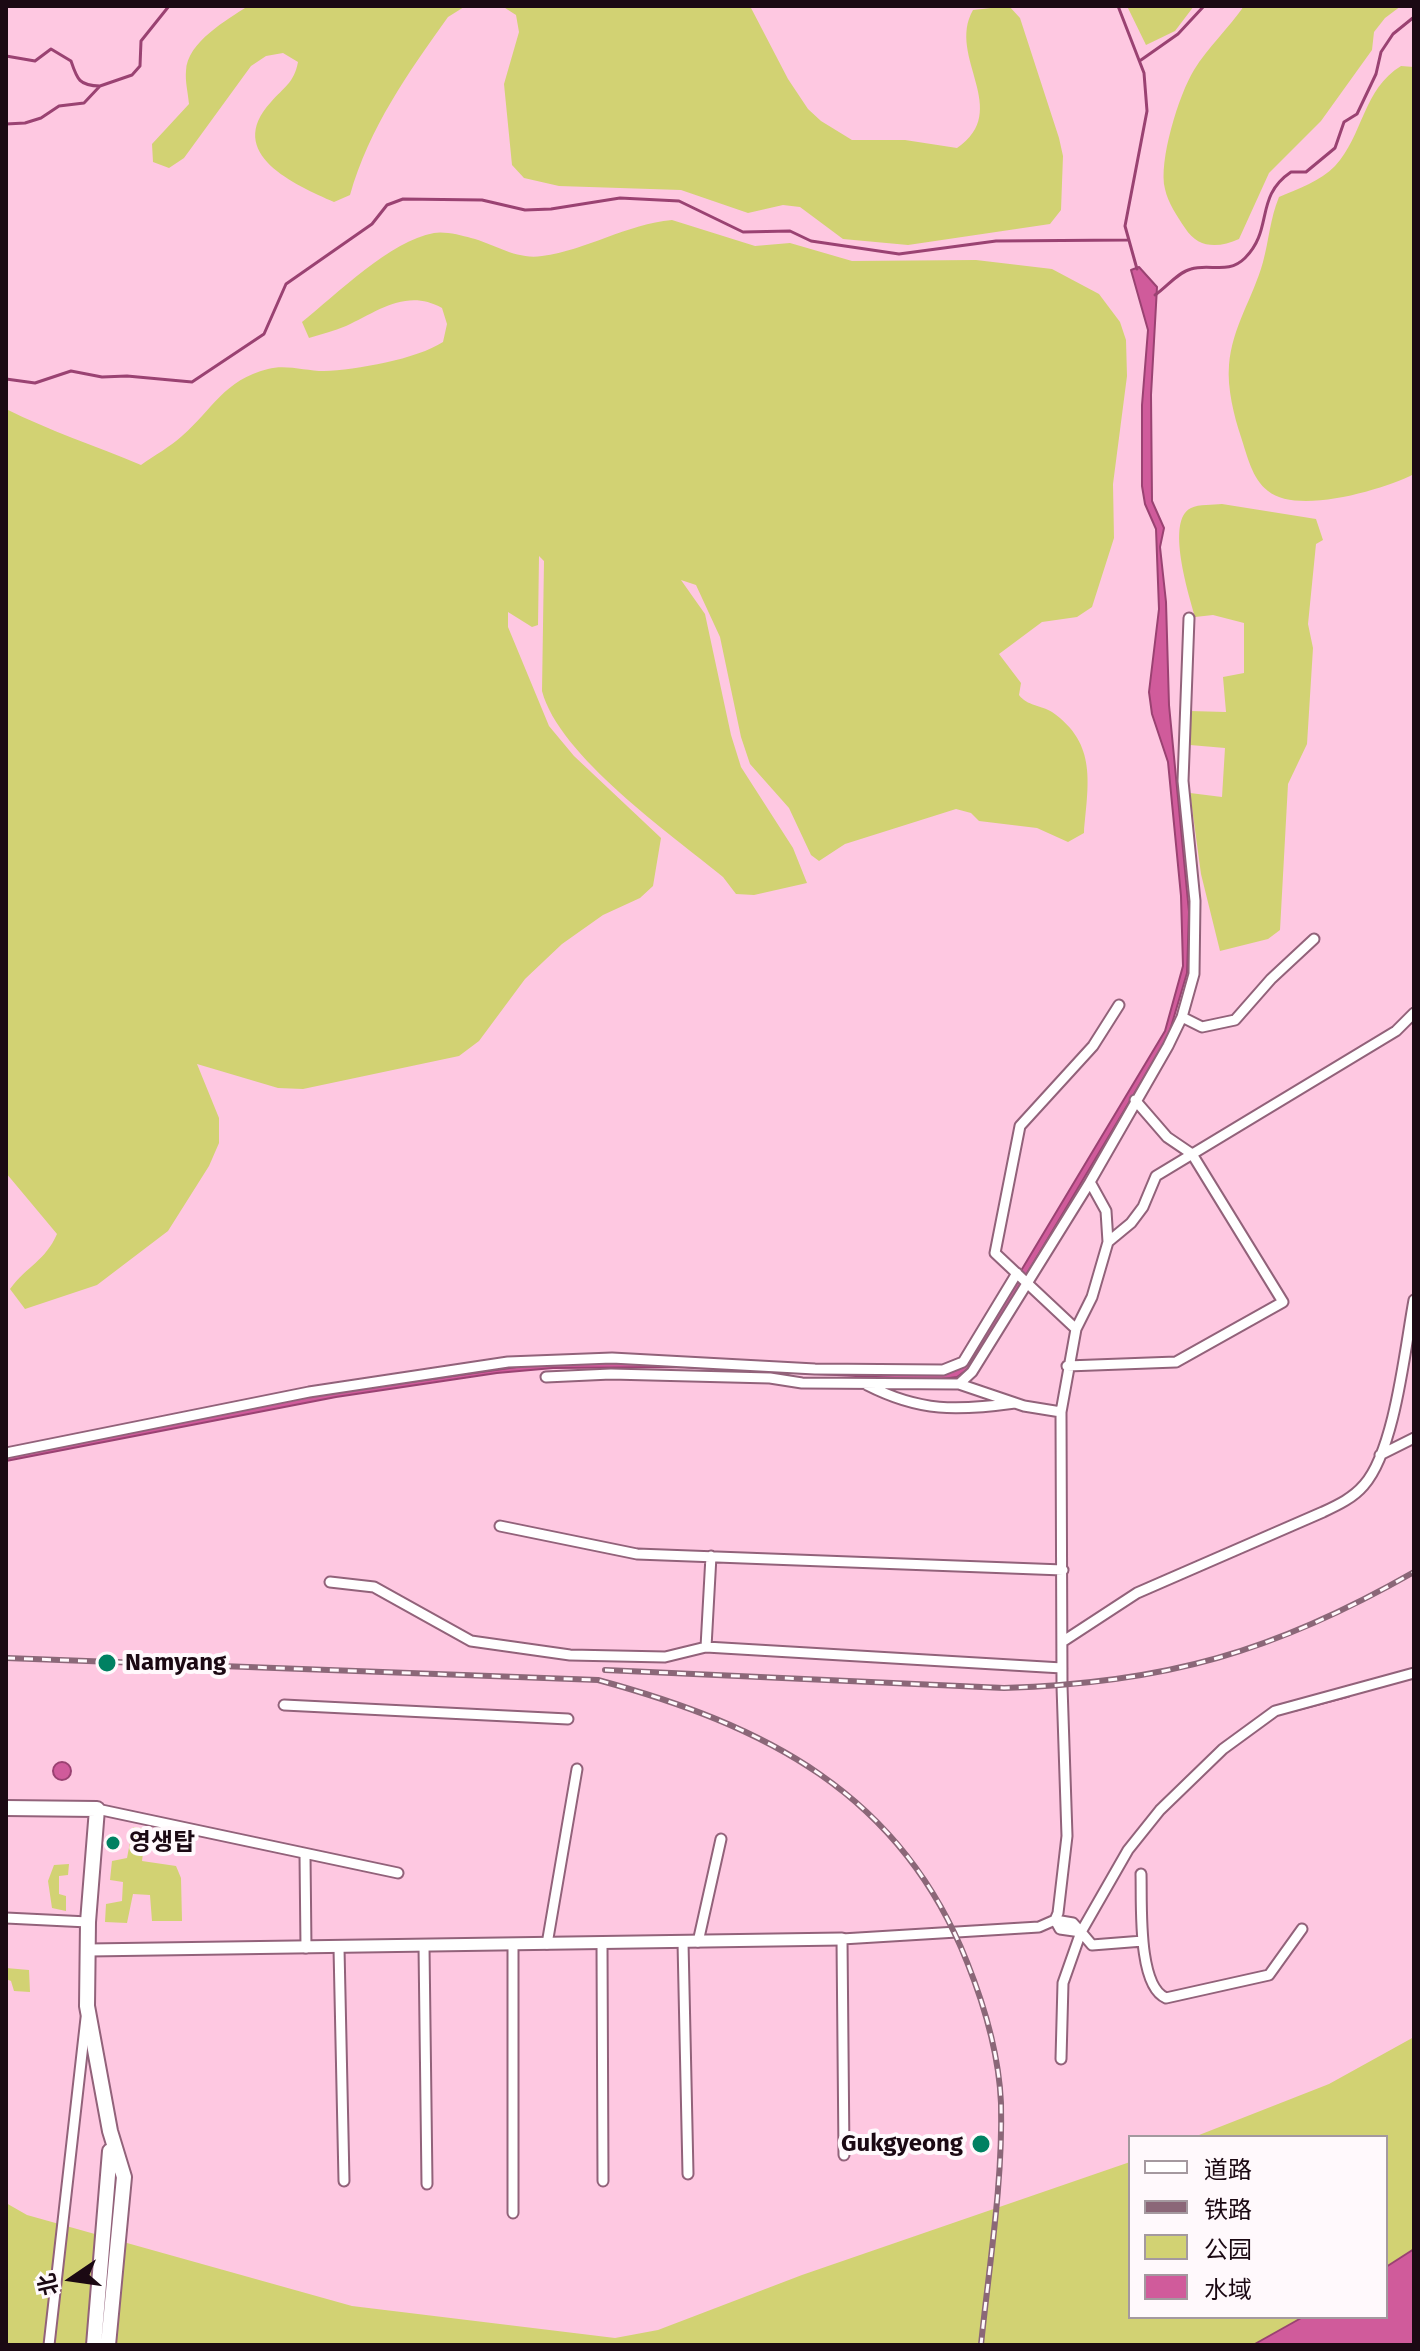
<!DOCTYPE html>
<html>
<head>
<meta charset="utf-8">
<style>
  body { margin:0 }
  #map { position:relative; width:1420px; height:2351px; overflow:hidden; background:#fec8e1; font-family:"Fira Sans","Noto Sans SC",sans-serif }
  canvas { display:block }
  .frame { position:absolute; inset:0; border:8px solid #1b0913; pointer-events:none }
  .legend { position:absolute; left:1128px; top:2135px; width:260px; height:184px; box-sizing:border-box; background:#fff9fc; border:2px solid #a4999f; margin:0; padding:10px 14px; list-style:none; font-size:24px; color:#1b0913 }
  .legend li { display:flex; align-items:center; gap:16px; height:40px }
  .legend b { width:40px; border:2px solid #a4999f }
  .north { position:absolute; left:32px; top:2239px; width:80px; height:80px; -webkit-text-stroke:6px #fff9fc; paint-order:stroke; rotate:257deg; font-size:22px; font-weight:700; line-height:32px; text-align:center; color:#1b0913 }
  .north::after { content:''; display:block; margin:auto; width:28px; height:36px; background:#1b0913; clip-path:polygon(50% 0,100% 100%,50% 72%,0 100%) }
</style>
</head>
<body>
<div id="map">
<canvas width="1420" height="2351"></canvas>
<div class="frame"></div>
<ul class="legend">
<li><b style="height:10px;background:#fff"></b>道路</li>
<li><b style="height:10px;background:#8b6778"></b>铁路</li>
<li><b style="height:22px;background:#d2d273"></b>公园</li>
<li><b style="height:22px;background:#d05b9b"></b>水域</li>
</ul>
<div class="north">北</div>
</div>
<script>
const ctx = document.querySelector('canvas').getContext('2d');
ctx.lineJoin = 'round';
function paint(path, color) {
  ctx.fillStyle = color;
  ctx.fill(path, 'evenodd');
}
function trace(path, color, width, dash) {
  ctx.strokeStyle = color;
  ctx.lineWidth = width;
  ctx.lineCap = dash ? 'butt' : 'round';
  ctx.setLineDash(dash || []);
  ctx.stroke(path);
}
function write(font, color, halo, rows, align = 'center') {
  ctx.font = font + ' "Fira Sans","Noto Sans KR",sans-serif';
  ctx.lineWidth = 8;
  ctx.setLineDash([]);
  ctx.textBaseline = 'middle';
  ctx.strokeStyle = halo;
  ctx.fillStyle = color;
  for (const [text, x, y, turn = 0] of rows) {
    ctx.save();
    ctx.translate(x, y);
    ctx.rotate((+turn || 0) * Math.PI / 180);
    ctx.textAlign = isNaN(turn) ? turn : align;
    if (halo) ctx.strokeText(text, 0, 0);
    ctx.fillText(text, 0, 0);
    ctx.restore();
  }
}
paint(new Path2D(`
  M248 6H485L464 7 448 17C408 73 369 128 350 195L334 202C296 185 223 154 271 102 284 87 294 83 298 62L283 53 266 56 251 66 184 158 169 168 153 162 152 144 189 104C188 93 185 81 186 71 187 42 227 20 248 6Z
  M502 6H750L788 79 808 109 821 121 852 140H905L957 148C1013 110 946 57 973 10L1009 6 1020 18 1059 138 1063 156 1061 210 1050 224 908 245 843 239 800 207 783 205 748 213 681 190 559 186 524 178 512 165 504 84 519 32 516 15Z
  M1127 6H1194L1175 31 1146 45Z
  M1244 6H1401L1385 18 1374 32 1372 50 1321 121 1269 173 1239 239C1219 248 1198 249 1185 228 1177 216 1168 203 1165 189 1158 162 1179 94 1194 70 1208 47 1229 28 1244 6Z
  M1401 66 1414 67V474C1383 490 1297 515 1268 491 1252 479 1247 455 1241 437 1234 416 1227 388 1229 365 1232 327 1253 298 1263 262 1269 240 1270 219 1279 197 1297 189 1321 181 1335 166 1363 136 1363 89 1401 66Z
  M672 220 755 246 790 243 852 261 976 260 1052 269 1099 294 1120 322 1126 340 1127 376 1113 484 1114 538 1092 607 1077 617 1042 622 999 654 1021 683 1019 695C1027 706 1041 705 1052 712 1098 744 1088 784 1084 833L1068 842 1037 828 979 821 971 813 956 809 845 844 819 861 811 855 789 808 750 764 741 737 720 637 696 585 681 580 705 614 731 735 741 767 793 848 807 883 754 895 736 894 723 877C671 834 559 756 542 691L544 561 539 556 538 625 532 627 508 612V627L549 726 574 756 661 838 653 886 640 898 603 915 562 944 525 979 479 1041 459 1056 303 1089 278 1088 197 1064 219 1118V1143L209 1166 168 1231 97 1285 25 1309 10 1289C28 1265 45 1261 57 1234L6 1173V409C50 431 96 446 141 465 155 455 170 447 182 436 213 409 224 380 268 369 285 364 306 371 324 371 356 370 417 359 443 342L447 324 442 308C407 288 378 311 346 326 334 331 321 334 309 338L302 322C337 294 390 241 434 233 444 231 461 235 471 238 495 244 516 260 542 256 587 250 627 224 672 220Z
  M1222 504 1316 519 1323 540 1316 544 1308 624 1313 648 1307 744 1288 784 1280 930 1268 939 1220 951 1201 874 1190 793 1222 797 1225 748 1190 745V711L1226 712 1223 677 1244 673V623L1213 615 1195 617C1189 595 1165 520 1191 508 1199 504 1213 505 1222 504Z
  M133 1827 146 1829 142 1861 176 1866 181 1878 182 1921H152L150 1895 133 1894 127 1923 105 1922 106 1904 122 1901 123 1882 110 1880 112 1861 127 1858Z
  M69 1864 68 1875 59 1876V1894L66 1896V1911L52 1908 48 1881 54 1865Z
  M6 1968 29 1970 30 1992 14 1991 11 1981 6 1979Z
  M1414 2037V2249L1386 2267V2137H1194L1329 2084Z
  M1130 2162V2317H1303L1253 2345H6V2203L27 2215 352 2306 615 2338 658 2330 802 2275Z`), '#d2d273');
const water = new Path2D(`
  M1139 267 1157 287 1151 395 1152 501 1164 528 1160 547 1166 602 1169 705 1189 912 1187 973 1168 1037 972 1366 957 1377 934 1380 680 1367 553 1368 497 1373 336 1397 6 1461V1457L297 1398 538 1364 610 1362 916 1375 956 1369 983 1334 1165 1031 1183 966 1181 896 1168 762 1152 714 1149 692 1159 609 1156 529 1145 504 1142 486V405L1148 330 1131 270Z
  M53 1771a9 9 0 1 1 18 0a9 9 0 1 1-18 0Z
  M1414 2249V2345H1253L1303 2317H1386V2267Z`);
paint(water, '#d05b9b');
trace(water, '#9a4272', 2);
trace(new Path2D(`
  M1118 6 1144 73 1147 111 1125 226 1137 269
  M6 56 35 61 51 49 71 61C77 79 79 86 100 86
  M1141 60 1178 34 1204 6
  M6 124 25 123 41 118 59 106 84 103 100 86 132 75 140 66 141 41 169 6
  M1155 295C1166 288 1178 272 1191 269 1210 263 1228 275 1245 258 1274 229 1254 197 1291 172H1306L1335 148 1344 122 1357 114 1376 74 1381 52 1393 34 1414 17
  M6 379 35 383 71 371 102 377 127 376 192 382 264 334 286 284 372 224 387 205 403 199 482 200 525 210 551 209 620 198 679 201 743 232 790 231 811 241 899 254 996 241 1127 240
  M1296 1710 1349 1696`), '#9a4272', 3);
const minor = new Path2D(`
  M1182 1017 1202 1027 1235 1020 1271 979 1314 939
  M1108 1242 1106 1211 1090 1182 1168 1046 1182 1017 1194 974 1195 901 1183 781 1189 618
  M1076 1329 995 1253 1020 1126 1093 1046 1119 1005
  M1067 1366 1176 1362 1283 1302 1192 1154 1167 1137 1135 1100
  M546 1377 611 1374 770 1378 802 1383 959 1384 1024 1406 1061 1412 1062 1686 1067 1836 1058 1913 1055 1920 1039 1927 842 1939 844 2155
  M959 1384 972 1372 1090 1182
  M867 1385C920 1412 957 1411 1015 1403
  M1061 1412 1076 1329 1092 1297 1108 1242 1131 1223 1143 1207 1156 1176 1396 1031 1414 1013
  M6 1453 309 1392 508 1362 612 1358 815 1369 943 1370 963 1362 1017 1273
  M1380 1455 1414 1438
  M500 1526 637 1554 1063 1570
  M330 1582 374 1587 471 1641 570 1655 665 1657 706 1647 1062 1668
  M1062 1642 1137 1593 1323 1512C1338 1505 1353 1498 1364 1485 1395 1450 1405 1348 1414 1300
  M706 1647 711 1556
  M284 1705 568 1719
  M97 1809 398 1873
  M305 1855 306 1948
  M1141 1874C1142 1902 1137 1986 1166 1998L1269 1975 1302 1929
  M6 1918 88 1922
  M1055 1920 1060 1929 1081 1932 1092 1945 1143 1941
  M1055 1920 1073 1923 1081 1932
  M683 1942 688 2174
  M698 1942 721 1839
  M602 1943 603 2181
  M547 1944 577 1769
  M513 1945V2213
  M424 1946 427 2184
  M339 1948 344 2181
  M1061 2059 1063 1983 1081 1932 1128 1850 1160 1810 1223 1749 1275 1711 1414 1673
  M49 2345 86 2018`);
const tertiary = new Path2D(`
  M89 1950 842 1939`);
const primary = new Path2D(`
  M6 1808 97 1809 88 1922 87 2006 110 2131 124 2177 108 2345
  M94 2345 110 2151`);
trace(minor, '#92627a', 13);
trace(tertiary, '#92627a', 15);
trace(primary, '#92627a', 18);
trace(minor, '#fff', 9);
trace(tertiary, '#fff', 11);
trace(primary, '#fff', 14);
const rail = new Path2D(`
  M6 1658 598 1680C764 1725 900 1792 967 1962 985 2007 999 2055 1001 2103 1003 2183 989 2266 981 2345
  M605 1670 1004 1688C1165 1683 1274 1652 1414 1572`);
trace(rail, '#8b6778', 6);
trace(rail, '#fff9fc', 3, [9]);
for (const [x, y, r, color] of [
  [107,1663,10,"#008162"],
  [113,1843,8,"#008162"],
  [981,2144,10,"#008162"]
]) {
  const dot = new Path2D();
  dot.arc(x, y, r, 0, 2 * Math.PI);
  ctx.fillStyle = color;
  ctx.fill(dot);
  trace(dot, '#fff9fc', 3);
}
write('bold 24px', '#1b0913', '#fff9fc', [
  ["Namyang",125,1663],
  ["영생탑",129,1843],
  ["Gukgyeong",963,2144,"right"]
], 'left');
</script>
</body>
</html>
